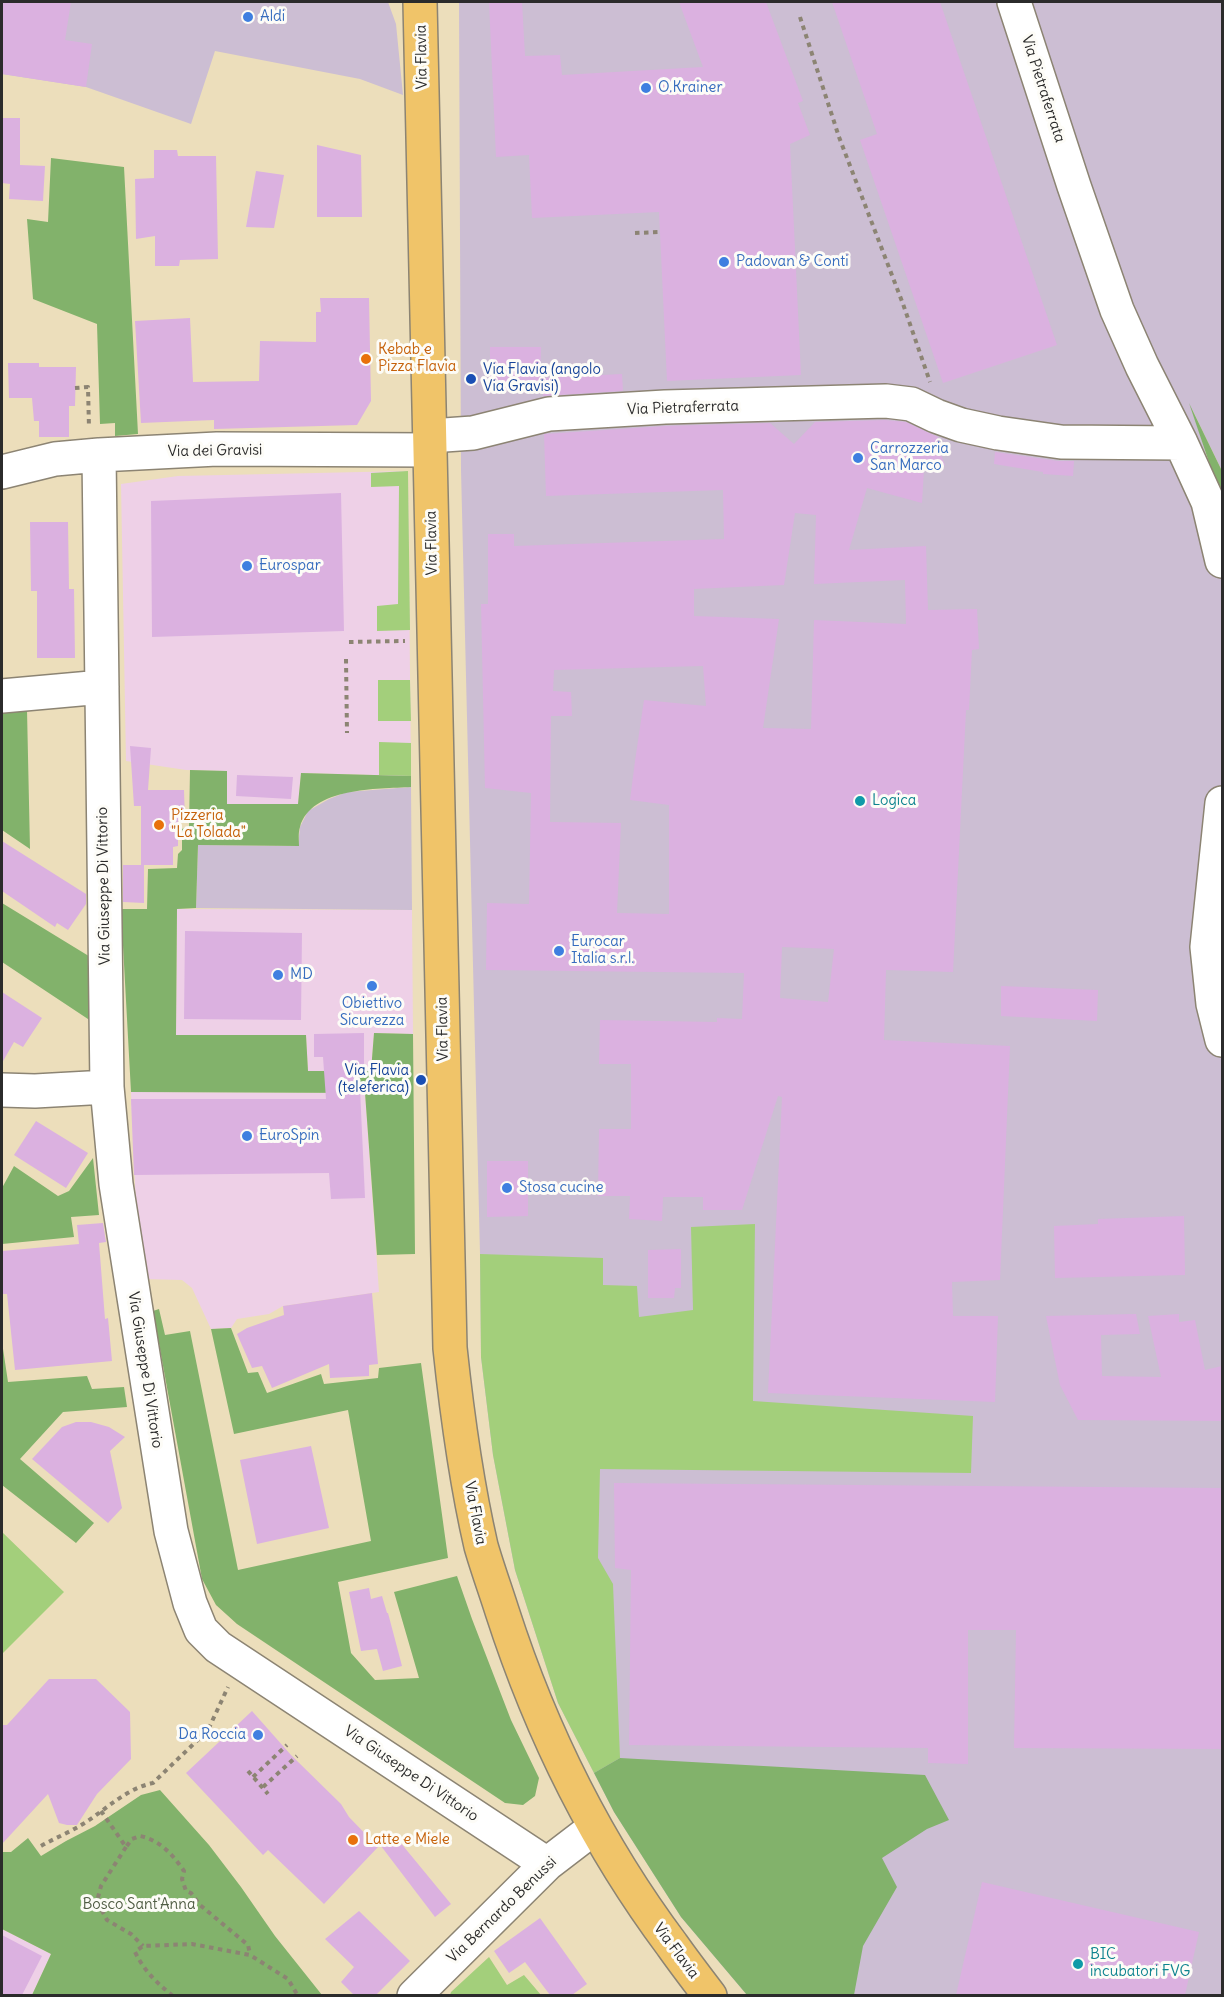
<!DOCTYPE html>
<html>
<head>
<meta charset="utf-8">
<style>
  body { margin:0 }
  #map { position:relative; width:1224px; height:1997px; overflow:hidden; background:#ecdebb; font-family:Delius,sans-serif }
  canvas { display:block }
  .frame { position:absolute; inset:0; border:3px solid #2b2b2b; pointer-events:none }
</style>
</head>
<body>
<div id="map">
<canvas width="1224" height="1997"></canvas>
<div class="frame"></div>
</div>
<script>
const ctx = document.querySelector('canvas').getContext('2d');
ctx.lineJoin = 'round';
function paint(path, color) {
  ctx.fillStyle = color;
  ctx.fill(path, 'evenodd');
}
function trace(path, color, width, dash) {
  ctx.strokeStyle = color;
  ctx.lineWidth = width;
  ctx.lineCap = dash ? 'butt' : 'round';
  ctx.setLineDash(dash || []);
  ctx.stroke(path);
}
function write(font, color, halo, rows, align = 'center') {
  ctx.font = font + ' Delius,sans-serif';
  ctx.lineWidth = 6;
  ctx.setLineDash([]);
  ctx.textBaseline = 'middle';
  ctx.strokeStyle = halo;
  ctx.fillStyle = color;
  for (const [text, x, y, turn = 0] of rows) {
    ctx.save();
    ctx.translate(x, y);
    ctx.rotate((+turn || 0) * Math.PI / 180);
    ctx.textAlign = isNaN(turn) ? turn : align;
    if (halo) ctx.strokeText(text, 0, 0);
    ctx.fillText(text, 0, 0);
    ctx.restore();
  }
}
paint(new Path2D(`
  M408 471 411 776 301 773 298 805 227 804V771L186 770 126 761 121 484 178 476Z
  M177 909 412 910 413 1034 374 1033 371 1071H308L306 1035H176Z
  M131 1092 365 1093 379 1292 283 1306 269 1314 237 1319 231 1328 211 1329 192 1288 182 1280 142 1279 137 1230Z
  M2 1929 51 1954 32 1995H2Z`), '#eed0e7');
paint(new Path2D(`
  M2 2H388L396 24 403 95 360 79 215 51 191 124 86 87 2 74Z
  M459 2H1222V471L1192 409 1222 504V1995H747L681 1917 614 1812 558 1703 515 1570 493 1455 481 1357 480 1254 461 470Z
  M411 787 412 910 196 908 198 845 298 846 300 827 308 811 329 799 347 792Z`), '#ccbed3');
paint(new Path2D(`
  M408 471 410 630 377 631V606L398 604 399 486 371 487V473Z
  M378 680H410L411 721H378Z
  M379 742 411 743V776L379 775Z
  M755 1224 753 1401 973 1416 971 1473 600 1469 598 1558 613 1584 620 1758 594 1773 558 1703 515 1570 493 1455 481 1357 480 1254 603 1258V1285L637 1286 639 1317 693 1310 691 1227Z
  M2 1532 64 1592 2 1654Z
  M489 1957 507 1985 524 1975 541 1995H450L451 1992Z`), '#a3cf7b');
paint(new Path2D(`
  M51 158 124 167 138 434 115 436V423L100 424 97 324 33 299 27 219 48 222Z
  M1189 403 1222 471V504L1221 498Z
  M27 710 30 849 2 830V712Z
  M190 770 227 771V804H298L301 773 411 776V787C378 789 311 787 300 827 298 833 299 840 299 846L198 845 196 908 177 909 176 1035H306L308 1071H371L374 1033 413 1034 415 1254 377 1255 365 1093 131 1092 121 909H147L148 869 177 868 178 854 182 850V829L189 826Z
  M2 903 92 958 94 1023 2 962Z
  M93 1158 99 1215 71 1217 74 1237 2 1244V1188L14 1166 58 1196 69 1191Z
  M159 1309 165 1335 190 1331 238 1570 371 1541 348 1410 234 1434 211 1329 231 1328 248 1373 258 1372 267 1393 321 1374 324 1384 378 1378 379 1368 421 1363 448 1558 338 1582 351 1653 375 1680 419 1678 394 1592 457 1576 472 1619 511 1720 539 1778 535 1796 523 1805 505 1803 237 1624 216 1605 202 1579 153 1311Z
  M2 1342 8 1382 87 1376 92 1389 124 1387 127 1407 63 1412 20 1459 94 1523 76 1543 2 1485Z
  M620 1758 925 1775 949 1820 927 1829 882 1858 897 1887 863 1946 854 1995H747L681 1917 614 1812 594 1773Z
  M160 1790 209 1845 241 1887 275 1936 322 1995H32L51 1954 2 1929V1852H11L28 1838 41 1856 66 1841 95 1826 141 1795Z`), '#82b26b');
paint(new Path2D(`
  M2 2H71L65 40 92 44 86 87 2 74Z
  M489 2H522L525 56 560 55 562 75 703 67 679 2H766L803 101 798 103 810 135 790 144 801 375 667 381 659 212 532 218 529 155 496 157Z
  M832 2H940L1057 345 943 383 860 140 877 134Z
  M2 118H20V165L45 166 43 201 9 199 10 184 2 183Z
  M317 145 361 155 362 217H317Z
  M154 150H177L178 156H216L218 259 180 260 179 266H155V236L136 239 135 179 154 178Z
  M256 171 284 175 274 228 246 227Z
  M320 298H369L371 401 357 425 214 429V420L141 423 135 321 190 318 193 382 259 381 260 341 316 342V312H321Z
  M490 347H541L540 391 490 390Z
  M8 363H39V367H76L75 406H69V437H39V421H34L32 398H9Z
  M622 374 623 391 543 396V378Z
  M885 420 906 422 938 437V447L945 465 924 469 922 503 867 488 849 550 926 546 928 610 977 609 979 649 972 650 969 710H966L953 972 886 970 884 1040 1010 1046 1000 1280 952 1282 953 1316H998L995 1402 768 1393 782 1097 778 1096 742 1210H703V1197H663L662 1221 629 1219 630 1196H598L599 1129H631V1064H599L600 1020 717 1022V1018L742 1019 744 973 486 970 487 903 529 904 531 793 485 788 481 604H488V534H514V546L724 539 723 490 546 496 544 434 666 426 770 423 794 444 815 422ZM795 513 816 515 814 584 905 580 906 624 814 620 811 729 763 728 779 619 694 616V589L784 585ZM703 666 706 706 644 700 635 761 630 800 669 805V914L617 913 621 823 550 822 551 716H572L571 692 553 691 554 670ZM782 947 834 949 828 1002 780 998Z
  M995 452 1058 461H1074L1073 476 1043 474V472L994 464Z
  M341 493 344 631 152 637 151 501Z
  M30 522H68L69 589H74L75 658H37V591H31Z
  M130 746 151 748 148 790H184L185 821H178V846L173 847V865H144V903L123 902V865H141V806H134Z
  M237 775 293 777 291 799 236 796Z
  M2 841 86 894V904L68 930 57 923 55 927 2 891Z
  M185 931 302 933 301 1020 184 1019Z
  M1001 986 1098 990 1097 1021 1001 1016Z
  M2 992 42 1018 23 1047 14 1042 2 1063Z
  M364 1033V1067H359L365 1198 331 1199 329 1173 134 1175 131 1099H326L323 1057H314V1034Z
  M36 1121 88 1153 66 1188 14 1155Z
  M487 1161H528V1216L487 1217Z
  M1184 1216 1185 1275 1055 1278 1054 1226 1098 1224V1219Z
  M103 1223 106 1242 99 1243 105 1319 108 1318 112 1361 15 1370 7 1294H2V1251L79 1244 77 1225Z
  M681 1249V1288H675L674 1298H648V1250Z
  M372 1293 378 1364 369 1365V1376L330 1378 329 1364 272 1388 262 1366 252 1368 237 1334 247 1328 284 1315 283 1306Z
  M1136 1314 1140 1334 1101 1335 1102 1376 1161 1377 1148 1316 1179 1314V1322L1195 1320 1205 1370 1222 1366V1421L1078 1420 1060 1385 1046 1316Z
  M76 1422H91L109 1427 125 1437 110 1451 122 1508 108 1523 32 1459 62 1427Z
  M311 1446 329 1528 257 1544 240 1460Z
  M614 1483 1222 1488V1749L1014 1748 1016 1630H968V1764L928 1763V1748L629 1745 631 1570 615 1568Z
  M369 1588 371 1599 382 1596 387 1613H388L402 1666 383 1671 377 1649 361 1651 349 1592Z
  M49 1679H96L130 1712 131 1759 97 1794 77 1825H67L59 1823 48 1794 2 1844V1725H7Z
  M252 1711 291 1755 341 1804 349 1817 378 1847 324 1904 268 1850 263 1855 186 1773Z
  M395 1836 451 1904 435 1917 381 1846Z
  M982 1882 1199 1932 1185 1995H956Z
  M359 1911 410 1961 376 1995H354L341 1982 354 1967 325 1939Z
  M540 1918 587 1984 572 1995H550L525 1962 509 1973 494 1951Z
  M2 1935 42 1956 22 1995H2Z`), '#dbb1e0');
const minor = new Path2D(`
  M1014 2 1074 186 1117 310 1142 366 1181 443
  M430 436 473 433 549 414 665 407 886 401 911 404 936 416 961 425 998 433 1061 442 1181 443 1208 502 1222 561
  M99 455 107 1087 116 1184 171 1531 190 1603 201 1630 218 1647 547 1864
  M2 472 55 459 99 455 217 449 430 450
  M2 696 102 687
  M1222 803 1207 947 1213 1004 1222 1040
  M2 1090 35 1091 107 1087
  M414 1996 547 1864 594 1828`);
const major = new Path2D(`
  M420 2 450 1348C457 1414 466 1481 481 1546 487 1567 495 1589 502 1611 541 1732 595 1842 672 1945 684 1962 697 1979 710 1996`);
trace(minor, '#8c8473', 36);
trace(major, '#8c8473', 36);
trace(new Path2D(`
  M800 17 839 137 903 304 930 382
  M635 233 660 232
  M75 388 88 387 89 428
  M349 642 405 641
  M346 659 347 733
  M248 1771 268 1794
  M253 1777 287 1745
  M263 1787 297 1756
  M101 1811 126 1847 132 1839 140 1836C160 1840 173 1855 184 1871L182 1879 186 1891 191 1893 200 1905 248 1945 250 1954
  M41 1846C55 1838 70 1832 83 1824 107 1809 125 1789 153 1783L208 1730 228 1687
  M126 1847 101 1886 97 1901 107 1920 131 1934 143 1946
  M173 1996C156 1982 145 1972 135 1952L143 1946 192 1944 250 1955 288 1979 298 1996`), '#8c8473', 4, [4.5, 4.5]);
trace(minor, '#fff', 33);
trace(major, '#f0c469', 33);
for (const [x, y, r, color] of [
  [248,17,6,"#3f7fe0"],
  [646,88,6,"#3f7fe0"],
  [724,262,6,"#3f7fe0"],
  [366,359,6,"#e8710a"],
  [471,379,6,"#1a4fb4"],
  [858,458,6,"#3f7fe0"],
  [247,566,6,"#3f7fe0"],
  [860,801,6,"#0f9aa8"],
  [159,825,6,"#e8710a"],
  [559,951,6,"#3f7fe0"],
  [278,975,6,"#3f7fe0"],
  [372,986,6,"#3f7fe0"],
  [421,1080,6,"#1a4fb4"],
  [247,1136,6,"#3f7fe0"],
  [507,1188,6,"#3f7fe0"],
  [258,1735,6,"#3f7fe0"],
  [353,1840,6,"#e8710a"],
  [1078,1964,6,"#0f9aa8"]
]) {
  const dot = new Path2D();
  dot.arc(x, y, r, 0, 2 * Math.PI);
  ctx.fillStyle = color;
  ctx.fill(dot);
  trace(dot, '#fdfcf7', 2);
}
write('15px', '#366cbe', '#fdfcf7', [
  ["Aldi",260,17],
  ["O.Krainer",658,88],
  ["Padovan & Conti",736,262],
  ["Carrozzeria",870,449],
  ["San Marco",870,466],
  ["Eurospar",259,566],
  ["Eurocar",571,942],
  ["Italia s.r.l.",571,959],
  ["MD",290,975],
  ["Obiettivo",372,1004,"center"],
  ["Sicurezza",372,1021,"center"],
  ["EuroSpin",259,1136],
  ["Stosa cucine",519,1188],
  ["Da Roccia",246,1735,"right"]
], 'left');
write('15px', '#2b2b2b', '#fdfcf7', [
  ["Via Flavia",422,57,-91],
  ["Via Pietraferrata",1043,89,72],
  ["Via Pietraferrata",683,408,-2],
  ["Via dei Gravisi",215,451,-1],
  ["Via Flavia",432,543,-91],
  ["Via Giuseppe Di Vittorio",104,886,-91],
  ["Via Flavia",443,1029,-91],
  ["Via Giuseppe Di Vittorio",145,1370,81],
  ["Via Flavia",475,1513,79],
  ["Via Giuseppe Di Vittorio",411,1774,34],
  ["Via Bernardo Benussi",502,1910,-44],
  ["Via Flavia",676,1951,53]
]);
write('15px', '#c56008', '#fdfcf7', [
  ["Kebab e",378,350],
  ["Pizza Flavia",378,367],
  ["Pizzeria",171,816],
  ["\"La Tolada\"",171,833],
  ["Latte e Miele",365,1840]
], 'left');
write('15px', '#164399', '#fdfcf7', [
  ["Via Flavia (angolo",483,370],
  ["Via Gravisi)",483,387],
  ["Via Flavia",409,1071,"right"],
  ["(teleferica)",409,1088,"right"]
], 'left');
write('15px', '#0d838f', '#fdfcf7', [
  ["Logica",872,801],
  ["BIC",1090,1955],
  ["incubatori FVG",1090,1972]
], 'left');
write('15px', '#4f5c43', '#fdfcf7', [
  ["Bosco Sant'Anna",139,1905]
]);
</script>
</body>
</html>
